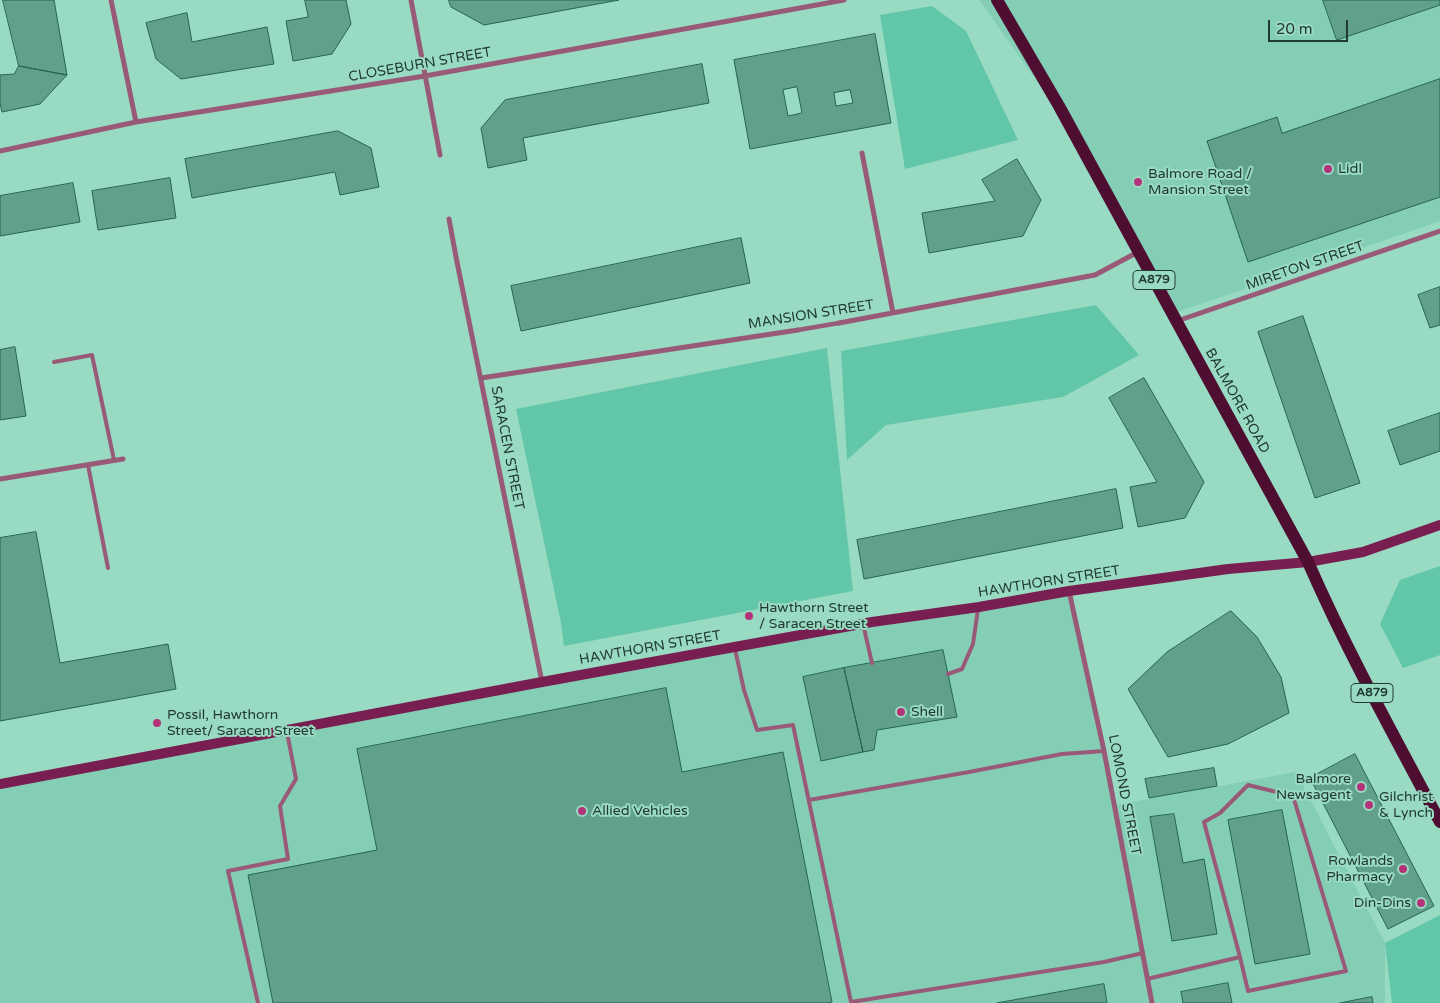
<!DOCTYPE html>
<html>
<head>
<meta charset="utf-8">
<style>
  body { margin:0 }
  #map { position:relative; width:1440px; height:1003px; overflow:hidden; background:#99dac3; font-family:"Varela Round",sans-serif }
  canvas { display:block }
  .scale { position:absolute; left:1268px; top:20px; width:80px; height:22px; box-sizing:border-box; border:2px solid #213b32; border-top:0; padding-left:6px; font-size:15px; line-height:18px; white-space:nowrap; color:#213b32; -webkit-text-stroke:4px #99dac3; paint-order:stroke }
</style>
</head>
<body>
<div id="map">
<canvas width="1440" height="1003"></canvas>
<div class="scale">20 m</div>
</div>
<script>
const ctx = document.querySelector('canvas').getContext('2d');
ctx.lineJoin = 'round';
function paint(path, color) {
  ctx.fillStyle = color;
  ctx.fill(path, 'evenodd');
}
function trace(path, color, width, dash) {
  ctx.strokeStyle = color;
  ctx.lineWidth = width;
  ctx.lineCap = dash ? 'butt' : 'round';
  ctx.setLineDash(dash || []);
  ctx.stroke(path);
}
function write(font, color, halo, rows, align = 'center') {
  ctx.font = font + ' "Varela Round",sans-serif';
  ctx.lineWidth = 4;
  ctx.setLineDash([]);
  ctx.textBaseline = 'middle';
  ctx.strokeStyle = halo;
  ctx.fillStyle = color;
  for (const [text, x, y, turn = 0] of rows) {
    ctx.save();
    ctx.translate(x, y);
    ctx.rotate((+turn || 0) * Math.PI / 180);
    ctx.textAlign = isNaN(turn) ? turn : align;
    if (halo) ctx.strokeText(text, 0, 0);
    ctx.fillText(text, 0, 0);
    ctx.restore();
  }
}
paint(new Path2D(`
  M979 0H1440V221L1169 315 1086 150Z
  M1069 591 1115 805 1296 772 1385 943V1003H0V784Z`), '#85ceb6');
paint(new Path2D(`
  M932 6 966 31 1018 140 905 169 880 15Z
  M1096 305 1139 355 1063 397 886 425 847 460 841 351Z
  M827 348 853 591 564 646 561 623 516 409Z
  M1440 566V655L1403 668 1380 624 1400 580Z
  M1440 915V1003H1392L1385 943Z`), '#61c7a8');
const building = new Path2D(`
  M3 0H54L67 75 19 66Z
  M305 0H346L351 24 332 54 293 61 286 21 308 17Z
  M449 0H619L484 25 451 7Z
  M1323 0H1440V5L1337 40Z
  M187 13 192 42 267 27 274 64 181 79 156 59 146 23Z
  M875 34 891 123 750 149 734 60ZM797 87 802 113 788 116 783 90ZM850 90 853 103 836 106 834 93Z
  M702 64 709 103 523 138 527 160 488 168 481 128 505 100Z
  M19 66 67 75 40 104 2 112 0 103V75L14 74Z
  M1440 79V197L1248 262 1207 141 1277 117 1282 133Z
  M338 131 371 148 379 187 340 195 335 172 192 198 185 159Z
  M1017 159 1041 200 1023 236 929 253 922 213 995 201 982 180Z
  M170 178 176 218 98 230 92 191Z
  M73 183 80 222 0 236V196Z
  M741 238 750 283 521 331 511 286Z
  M1440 287V325L1430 328 1418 295Z
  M1303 316 1360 483 1315 498 1258 332Z
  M15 347 26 416 0 420V350Z
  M1144 378 1204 482 1185 518 1138 527 1130 487 1157 482 1109 398Z
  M1440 413V451L1400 465 1388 431Z
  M1116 489 1123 528 864 579 857 540Z
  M36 532 60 663 168 644 176 689 0 721V538Z
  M1231 611 1257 637 1281 677 1289 713 1228 744 1168 757 1128 689 1167 652Z
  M943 650 957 717 877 730 874 750 863 752 844 668Z
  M844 668 863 752 821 761 803 677Z
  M666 688 682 772 783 752 832 1002 826 1003H273L248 875 377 850 357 749Z
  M1355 754 1434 906 1388 929 1310 778Z
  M1214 768 1217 786 1149 798 1145 779Z
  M1282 810 1310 954 1255 964 1228 820Z
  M1174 814 1183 863 1204 859 1217 934 1172 941 1150 817Z
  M1228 983 1232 1003H1183L1181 992Z
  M1104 984 1107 1003H997Z
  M1372 997 1373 1003H1340Z`);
paint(building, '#61a08b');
trace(building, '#256653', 1);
trace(new Path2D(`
  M54 362 92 355 114 460
  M88 465 108 568
  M863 624 872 663
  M735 649 744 690 757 730 793 725 851 1002 1104 962 1143 953
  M948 674 962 669 973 644 978 609
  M809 800 969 772 1062 754 1104 751
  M1147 979 1240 957 1248 991 1346 971 1293 796 1248 785 1220 813 1204 822 1240 957
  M258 1003 228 871 288 859 280 806 296 779 287 732`), '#995a78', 4);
trace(new Path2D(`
  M798 330 839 323`), '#995a78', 4.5);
trace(new Path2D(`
  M111 0 136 122
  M411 0 440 155
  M0 151 136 122 425 76 844 0
  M862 153 893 313
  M449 219 456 257 542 682
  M1177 321 1440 231
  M839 323 1095 275 1138 252
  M481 378 798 330
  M0 479 123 459
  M1069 591 1104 751 1152 1003`), '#995a78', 5);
trace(new Path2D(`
  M0 784 542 682 872 622 979 607 1069 591 1228 569 1308 562 1363 552 1440 525`), '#791e51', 10);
trace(new Path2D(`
  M997 0 1059 106 1308 562C1347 651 1394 736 1440 822`), '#4e0e32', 12);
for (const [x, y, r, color] of [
  [1328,169,5,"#b4327a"],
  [1138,182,5,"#b4327a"],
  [749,616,5,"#b4327a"],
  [901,712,5,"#b4327a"],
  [157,723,5,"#b4327a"],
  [1361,787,5,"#b4327a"],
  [1369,805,5,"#b4327a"],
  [582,811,5,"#b4327a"],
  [1403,869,5,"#b4327a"],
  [1421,903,5,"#b4327a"]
]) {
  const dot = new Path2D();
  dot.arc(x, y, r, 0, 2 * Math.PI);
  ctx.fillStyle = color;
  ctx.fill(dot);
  trace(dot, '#99dac3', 2);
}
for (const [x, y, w] of [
  [1154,280,42],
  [1372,693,42]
]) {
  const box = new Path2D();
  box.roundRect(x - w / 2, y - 9.5, w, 19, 4);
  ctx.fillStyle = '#99dac3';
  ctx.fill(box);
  trace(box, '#213b32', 1);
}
write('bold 12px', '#213b32', null, [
  ["A879",1154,280],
  ["A879",1372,693]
]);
write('14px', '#213b32', '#99dac3', [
  ["CLOSEBURN STREET",420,65,-10],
  ["MIRETON STREET",1305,266,-19],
  ["MANSION STREET",811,315,-9],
  ["BALMORE ROAD",1237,401,61],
  ["SARACEN STREET",507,448,79],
  ["HAWTHORN STREET",1049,582,-9],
  ["HAWTHORN STREET",650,648,-10],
  ["LOMOND STREET",1124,795,79]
]);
write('14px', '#213b32', '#99dac3', [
  ["Lidl",1338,169],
  ["Balmore Road /",1148,174],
  ["Mansion Street",1148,190],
  ["Hawthorn Street",759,608],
  ["/ Saracen Street",759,624],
  ["Shell",911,712],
  ["Possil, Hawthorn",167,715],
  ["Street/ Saracen Street",167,731],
  ["Balmore",1351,779,"right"],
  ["Newsagent",1351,795,"right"],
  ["Gilchrist",1379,797],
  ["& Lynch",1379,813],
  ["Allied Vehicles",592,811],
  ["Rowlands",1393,861,"right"],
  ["Pharmacy",1393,877,"right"],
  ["Din-Dins",1411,903,"right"]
], 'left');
</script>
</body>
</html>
